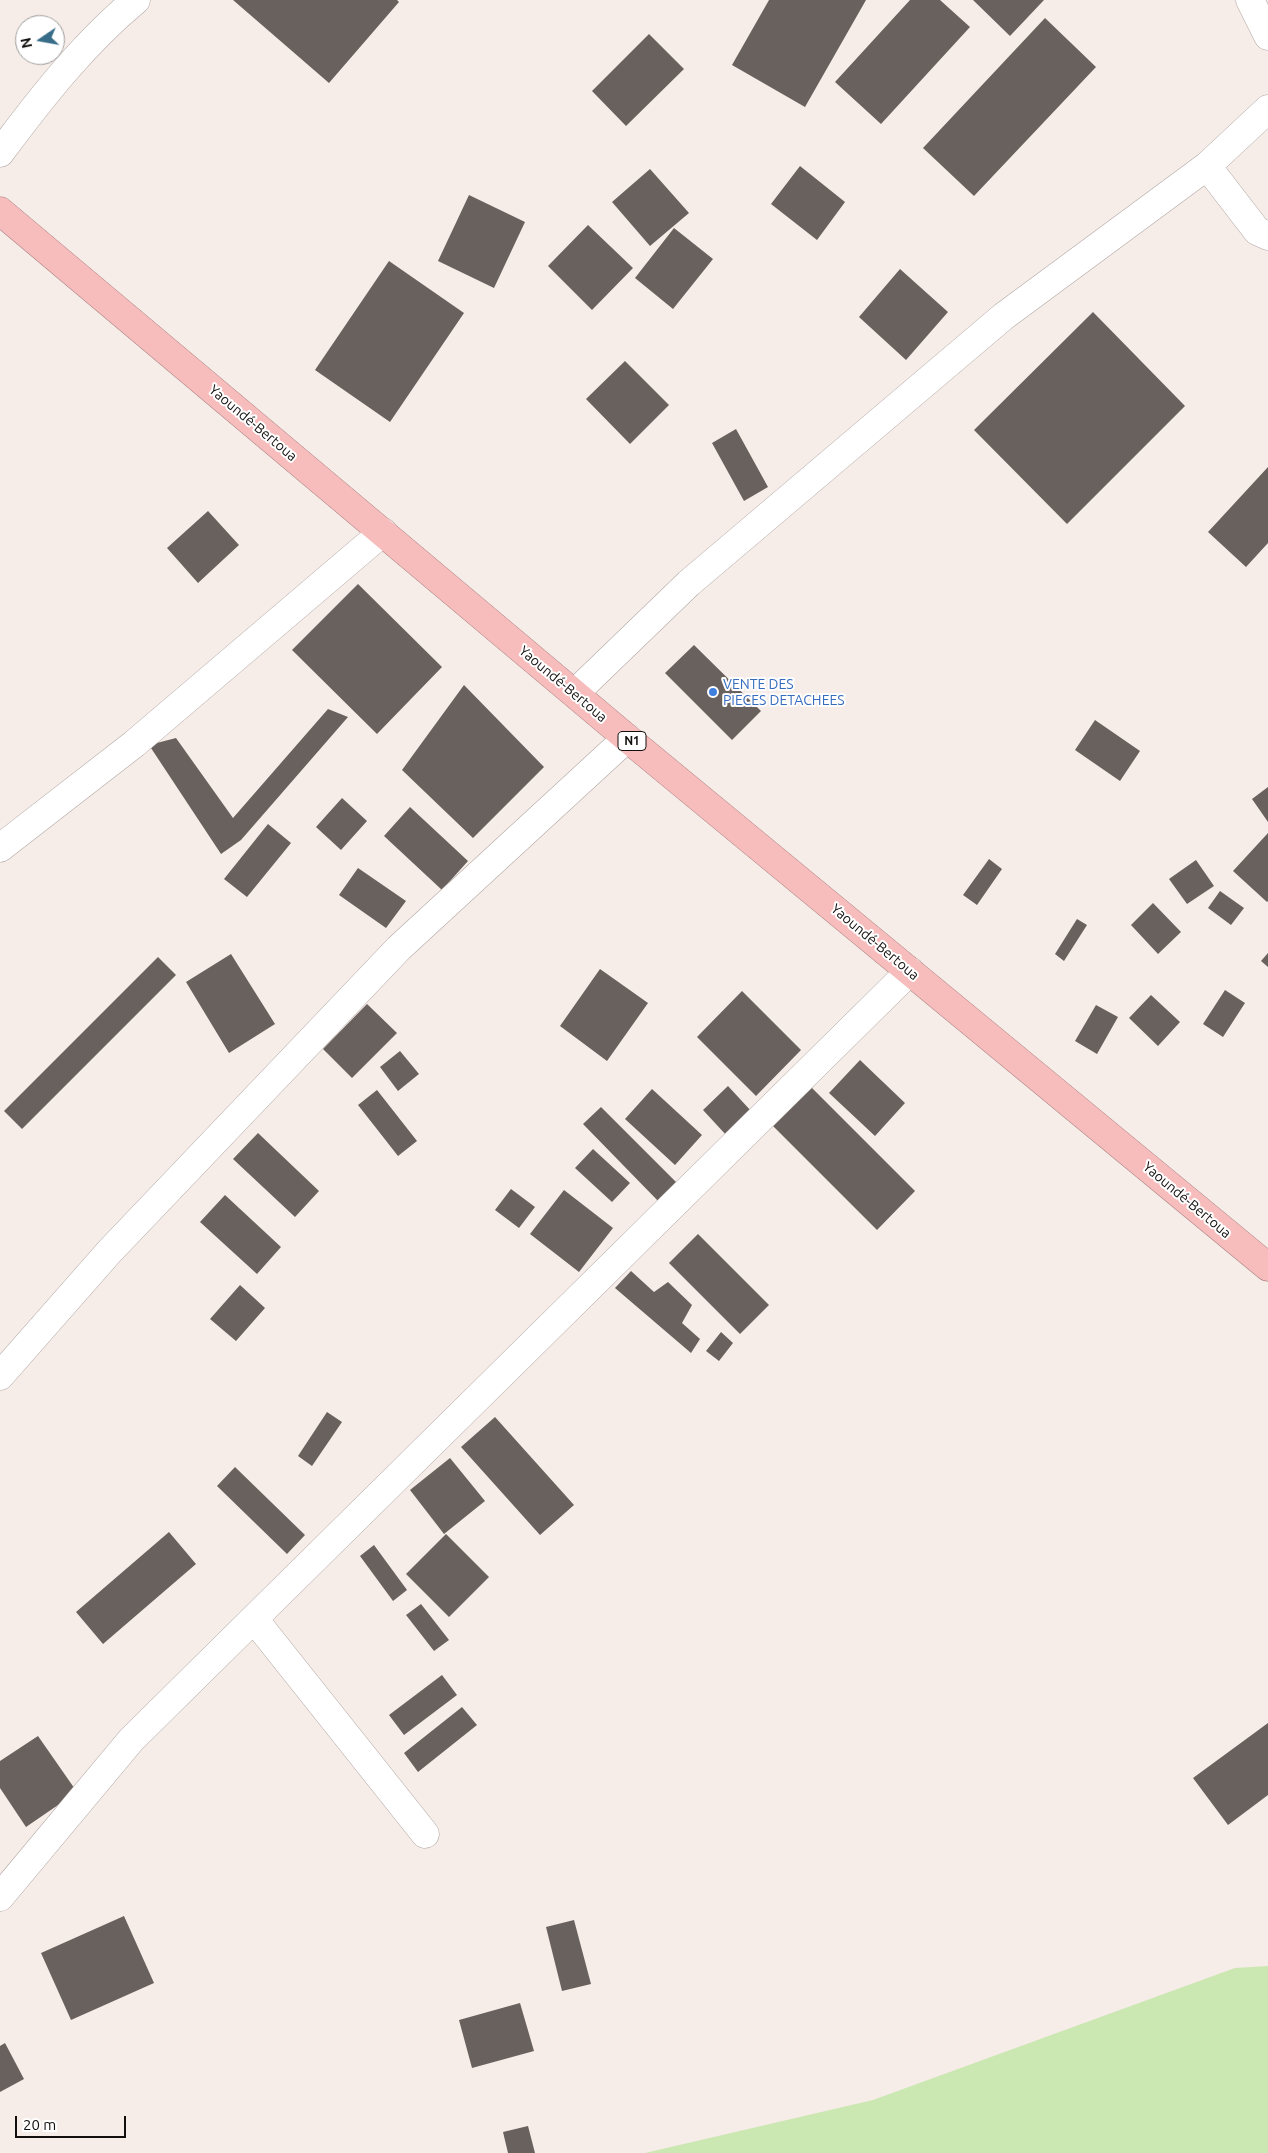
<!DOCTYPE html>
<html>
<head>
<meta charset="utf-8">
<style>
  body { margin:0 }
  #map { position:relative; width:1268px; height:2153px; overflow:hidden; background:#f6ece8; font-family:Ubuntu,sans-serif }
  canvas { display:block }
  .north { position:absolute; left:15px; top:15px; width:50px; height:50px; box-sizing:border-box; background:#fff; border:1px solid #a09f9e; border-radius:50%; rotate:258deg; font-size:14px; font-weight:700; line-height:20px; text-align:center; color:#110e0d }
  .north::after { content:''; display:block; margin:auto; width:18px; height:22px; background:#386d89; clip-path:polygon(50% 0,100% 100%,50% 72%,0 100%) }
  .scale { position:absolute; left:15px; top:2116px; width:111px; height:22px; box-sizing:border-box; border:2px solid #110e0d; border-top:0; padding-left:6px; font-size:15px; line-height:18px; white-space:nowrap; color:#110e0d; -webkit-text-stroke:4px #fff; paint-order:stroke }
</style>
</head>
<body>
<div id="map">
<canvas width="1268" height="2153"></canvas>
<div class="north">N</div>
<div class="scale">20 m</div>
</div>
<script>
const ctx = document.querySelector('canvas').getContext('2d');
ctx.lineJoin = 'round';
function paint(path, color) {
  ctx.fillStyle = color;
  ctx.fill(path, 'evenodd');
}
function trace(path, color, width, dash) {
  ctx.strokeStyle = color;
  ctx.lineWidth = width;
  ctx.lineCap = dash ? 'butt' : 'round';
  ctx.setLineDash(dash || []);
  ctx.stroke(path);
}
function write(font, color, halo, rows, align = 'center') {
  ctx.font = font + ' Ubuntu,sans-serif';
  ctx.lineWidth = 4;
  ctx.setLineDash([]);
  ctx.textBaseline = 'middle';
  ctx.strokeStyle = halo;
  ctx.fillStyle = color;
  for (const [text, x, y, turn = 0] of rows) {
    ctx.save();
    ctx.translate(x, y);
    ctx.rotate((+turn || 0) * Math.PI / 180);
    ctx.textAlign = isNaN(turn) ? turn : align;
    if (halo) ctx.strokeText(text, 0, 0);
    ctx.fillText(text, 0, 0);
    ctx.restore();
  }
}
paint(new Path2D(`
  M1268 1966V2153H645L873 2100 1235 1968Z`), '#cbe7b2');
paint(new Path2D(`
  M233 0H397L399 2 329 83Z
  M769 0H866L805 107 732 65Z
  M910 0H940L970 27 881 124 835 82Z
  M973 0H1044L1010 36Z
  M1045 18 1096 67 974 196 923 148Z
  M649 34 684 69 626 126 592 91Z
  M800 166 845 202 817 240 771 204Z
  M650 169 689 213 650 246 612 202Z
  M469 195 525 222 494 288 438 261Z
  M588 225 633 268 592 310 548 266Z
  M674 228 713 259 673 309 635 278Z
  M389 261 464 313 390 422 315 370Z
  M900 269 948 312 906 360 859 317Z
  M1093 312 1185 406 1067 524 974 430Z
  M625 361 669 405 630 444 586 399Z
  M736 429 768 487 744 501 712 443Z
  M1268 467V543L1246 567 1208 532Z
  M208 511 239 545 198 583 167 548Z
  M358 584 442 667 377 734 292 650Z
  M694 645 761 711 732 740 665 673Z
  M464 685 544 767 473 838 402 770Z
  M328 709 348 717 241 840 221 854 149 745 176 738 233 818Z
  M1095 720 1140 751 1120 781 1075 750Z
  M1268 787V822L1252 799Z
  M342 798 367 821 341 850 316 827Z
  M410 807 468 861 442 890 384 836Z
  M268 824 291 843 247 897 224 879Z
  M1268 833V901L1267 902 1233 871Z
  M989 859 1002 869 977 905 963 895Z
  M1196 860 1214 886 1187 904 1169 879Z
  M358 868 406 901 386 928 339 895Z
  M1220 891 1244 908 1231 925 1208 908Z
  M1153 903 1181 932 1158 954 1131 925Z
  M1077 919 1087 925 1064 961 1055 954Z
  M1268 953V967L1261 961Z
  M231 954 275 1024 229 1053 186 982Z
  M158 957 176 975 22 1129 4 1111Z
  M600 969 648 1003 607 1061 560 1026Z
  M1225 990 1245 1003 1223 1037 1203 1024Z
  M742 991 801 1050 756 1096 697 1037Z
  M1151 995 1180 1022 1158 1046 1129 1018Z
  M367 1004 397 1033 352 1078 323 1049Z
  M1096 1005 1118 1017 1097 1054 1075 1041Z
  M400 1051 419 1074 398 1091 380 1067Z
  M860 1060 905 1103 875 1136 829 1093Z
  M728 1086 752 1112 727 1136 703 1110Z
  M811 1087 915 1191 877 1230 773 1126Z
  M652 1089 702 1135 675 1165 625 1119Z
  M377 1090 417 1141 398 1156 358 1105Z
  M601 1107 679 1185 661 1204 583 1124Z
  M258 1133 319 1191 295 1217 233 1159Z
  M593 1149 630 1183 612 1202 575 1168Z
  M511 1189 535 1207 519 1228 495 1210Z
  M564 1190 613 1228 579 1272 530 1234Z
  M225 1195 281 1247 257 1274 200 1222Z
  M698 1234 769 1305 740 1334 669 1263Z
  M631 1271 654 1292 668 1282 692 1305 682 1323 700 1339 691 1353 615 1288Z
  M240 1285 265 1308 236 1341 210 1319Z
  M721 1332 733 1343 719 1361 706 1351Z
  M327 1412 342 1422 312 1466 298 1456Z
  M495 1417 574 1505 540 1535 461 1447Z
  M450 1458 485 1501 444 1534 410 1490Z
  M235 1467 305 1535 287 1554 217 1486Z
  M169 1532 196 1564 103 1644 76 1612Z
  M446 1534 489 1577 449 1617 406 1574Z
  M374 1545 407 1590 393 1601 360 1556Z
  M421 1604 449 1640 434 1651 406 1615Z
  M442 1675 457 1695 404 1735 389 1715Z
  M462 1707 477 1725 418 1772 404 1753Z
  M1268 1723V1795L1228 1825 1193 1778Z
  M38 1736 77 1792 26 1827 0 1788V1761Z
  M124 1916 154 1983 71 2020 41 1953Z
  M574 1920 591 1984 562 1991 546 1927Z
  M520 2003 534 2051 472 2068 459 2020Z
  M5 2043 24 2079 0 2092V2046Z
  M528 2126 535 2153H508L503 2132Z`), '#69615d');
const street = new Path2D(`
  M1250 0 1268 36
  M0 153C41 98 83 44 136 0
  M1207 166 1257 231 1268 236
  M575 693 689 583 1004 316 1207 166 1268 109
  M0 848 134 744 383 532
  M0 1376 109 1252 399 948 627 738
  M254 1619 425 1834
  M0 1897 131 1740 910 971`);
const highway = new Path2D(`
  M0 211 627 738 1268 1267`);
trace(street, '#b1a7a4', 29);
trace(highway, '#a67f7f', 29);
trace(street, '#fff', 28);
trace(highway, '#f7bcbc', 28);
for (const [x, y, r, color] of [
  [713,692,5,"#3f7fe0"]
]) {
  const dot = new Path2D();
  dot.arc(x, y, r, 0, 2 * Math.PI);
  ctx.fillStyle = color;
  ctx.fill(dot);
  trace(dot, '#fff', 2);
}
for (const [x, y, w] of [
  [632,741,28]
]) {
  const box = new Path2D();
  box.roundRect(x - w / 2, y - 9.5, w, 19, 4);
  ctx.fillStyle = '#fff';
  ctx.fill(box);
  trace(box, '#110e0d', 1);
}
write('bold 12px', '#110e0d', null, [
  ["N1",632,741]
]);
write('14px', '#110e0d', '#fff', [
  ["Yaoundé-Bertoua",253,423,40],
  ["Yaoundé-Bertoua",563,684,40],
  ["Yaoundé-Bertoua",875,942,40],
  ["Yaoundé-Bertoua",1187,1200,40]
]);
write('14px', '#366cbe', '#fff', [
  ["VENTE DES",723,684],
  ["PIECES DETACHEES",723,700]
], 'left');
</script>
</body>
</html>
